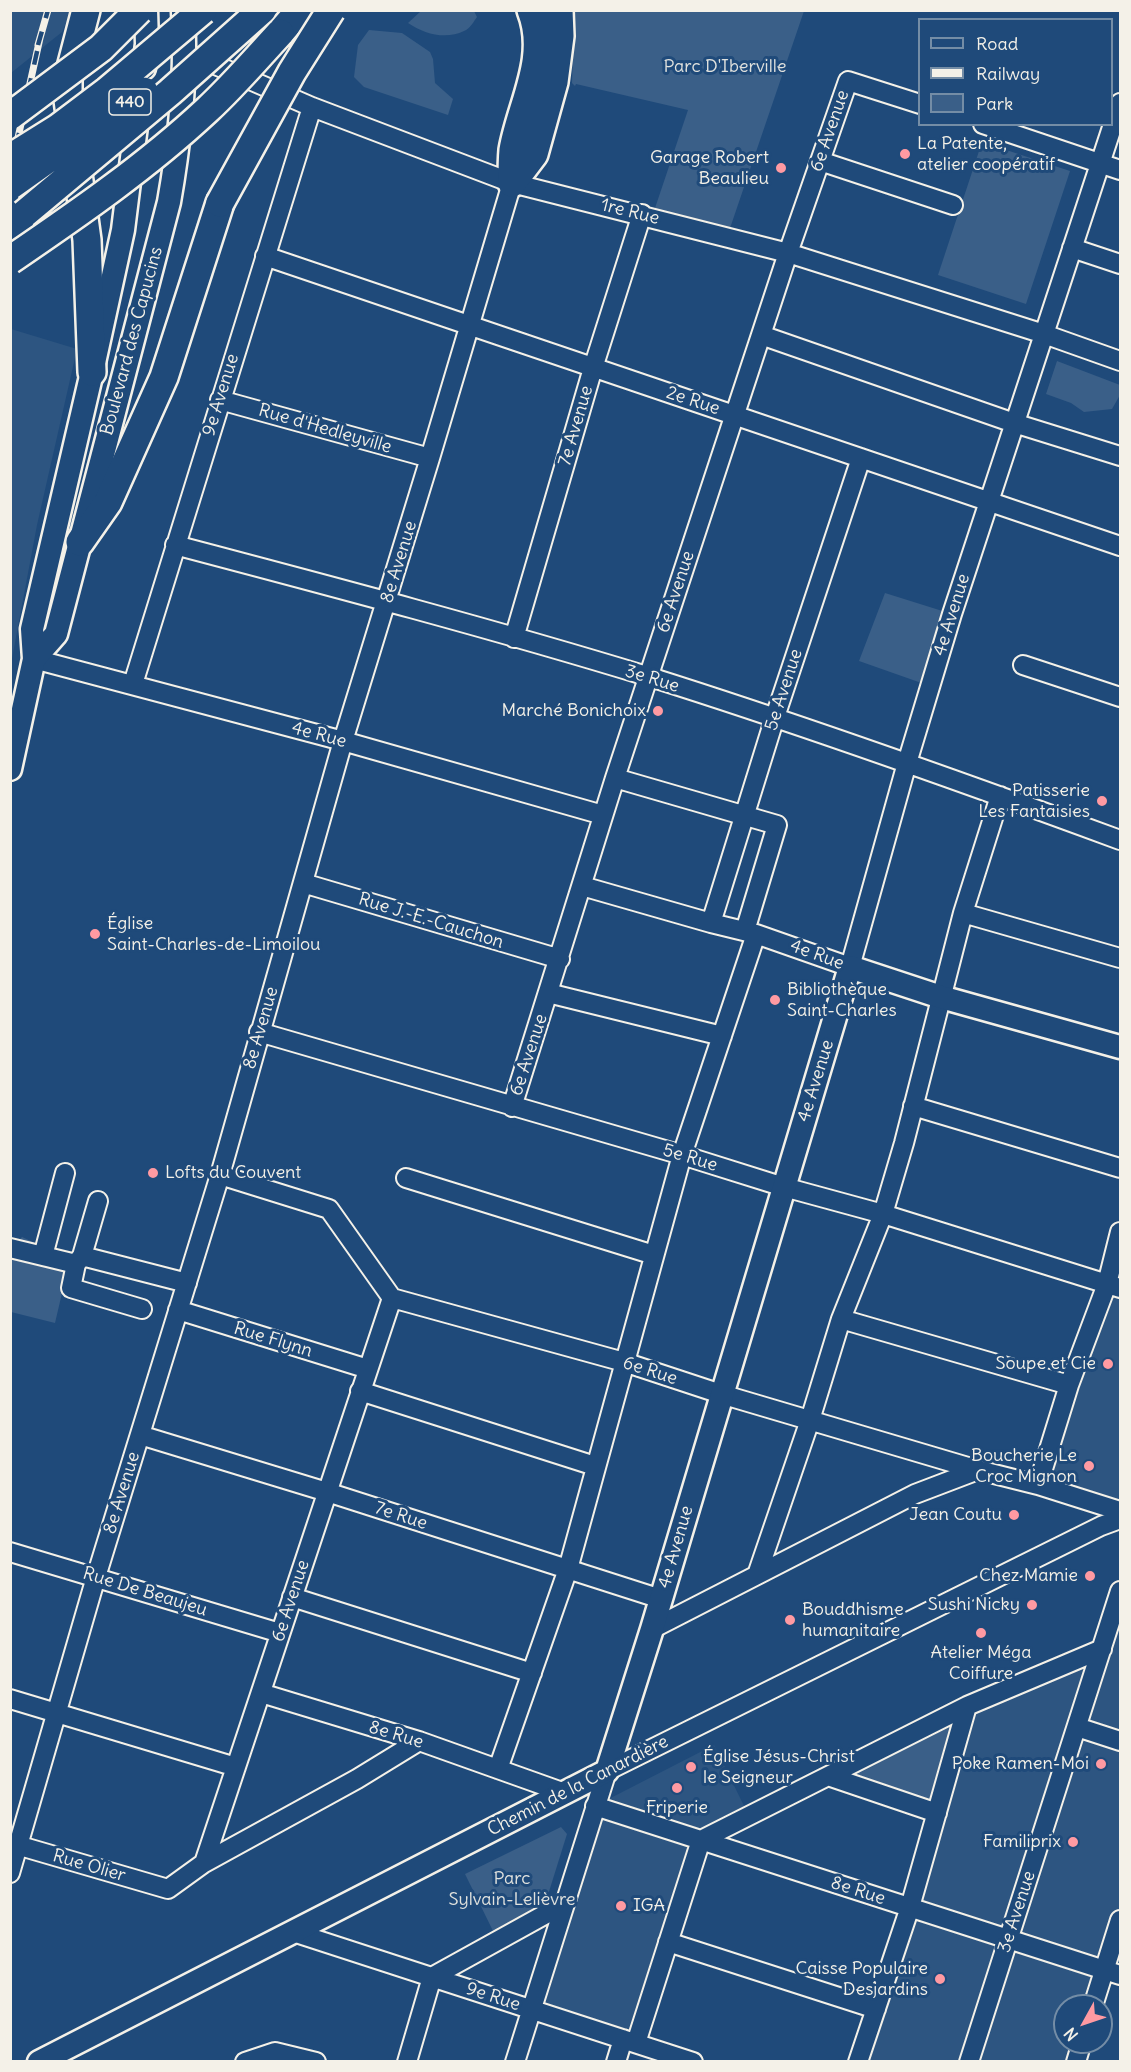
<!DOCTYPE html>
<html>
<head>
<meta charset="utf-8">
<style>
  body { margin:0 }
  #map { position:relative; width:1131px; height:2072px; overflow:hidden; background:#1f4a7a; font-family:Delius,sans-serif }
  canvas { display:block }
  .frame { position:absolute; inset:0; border:12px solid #f4f1e8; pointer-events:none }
  .legend { position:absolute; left:918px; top:18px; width:195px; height:108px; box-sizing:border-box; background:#1f4a7a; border:2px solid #748da6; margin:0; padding:8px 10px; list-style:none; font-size:18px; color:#f4f1e8 }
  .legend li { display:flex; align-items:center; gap:12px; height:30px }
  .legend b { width:30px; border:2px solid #748da6 }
  .north { position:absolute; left:1053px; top:1994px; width:60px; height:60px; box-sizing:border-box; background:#1f4a7a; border:2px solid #748da6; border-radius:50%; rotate:230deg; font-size:16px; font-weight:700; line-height:24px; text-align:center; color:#f4f1e8 }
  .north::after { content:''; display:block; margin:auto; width:21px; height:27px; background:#ff9aa2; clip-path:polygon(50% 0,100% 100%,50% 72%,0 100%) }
</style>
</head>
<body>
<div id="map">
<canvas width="1131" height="2072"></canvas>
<div class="frame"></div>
<ul class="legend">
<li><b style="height:8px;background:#1f4a7a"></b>Road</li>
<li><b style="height:8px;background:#f4f1e8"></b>Railway</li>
<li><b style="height:16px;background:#3a5f88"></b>Park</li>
</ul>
<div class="north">N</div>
</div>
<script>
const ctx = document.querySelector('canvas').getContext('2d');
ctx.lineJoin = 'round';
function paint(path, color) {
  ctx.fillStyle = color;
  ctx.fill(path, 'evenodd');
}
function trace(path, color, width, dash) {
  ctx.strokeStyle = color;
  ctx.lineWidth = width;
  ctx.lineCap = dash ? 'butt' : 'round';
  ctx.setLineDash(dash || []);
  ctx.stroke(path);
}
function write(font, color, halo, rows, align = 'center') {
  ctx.font = font + ' Delius,sans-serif';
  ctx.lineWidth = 6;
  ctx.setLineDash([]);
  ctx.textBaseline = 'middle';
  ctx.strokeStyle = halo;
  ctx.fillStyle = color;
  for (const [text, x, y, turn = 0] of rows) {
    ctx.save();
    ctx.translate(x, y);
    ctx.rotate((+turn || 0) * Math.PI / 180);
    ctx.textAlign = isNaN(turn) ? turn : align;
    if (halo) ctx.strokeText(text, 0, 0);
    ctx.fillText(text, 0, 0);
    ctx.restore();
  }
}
paint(new Path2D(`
  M11 10 71 11 62 32 11 73Z
  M11 329 77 349 37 525 11 664Z
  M1120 1235V1511L1039 1484Z
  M1120 1591V1975L1104 1970 1093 2006H1065V2042H1082L1076 2061 858 2062 967 1706 1102 1649Z
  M714 1745 749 1816 701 1840 636 2043 531 2010 595 1806Z`), '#2d5581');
paint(new Path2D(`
  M421 11H474L477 17C474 21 470 29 464 31 446 40 424 34 408 23Z
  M574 11H804L727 237 652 217 688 110 576 84 575 86 572 83Z
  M369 30 402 33 430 52 433 59 435 83 453 99 448 115 364 87 354 77 358 45Z
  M982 142 1070 171 1026 304 938 275Z
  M1057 361 1120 385V395L1112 409 1084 412 1071 403 1046 394Z
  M885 593 952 614 930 686 859 661Z
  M22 1237 70 1259 55 1323 11 1312V1249Z
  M967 1706 937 1813 828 1776Z
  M561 1827 567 1834 542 1914 496 1937 465 1874Z`), '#3a5f88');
const minor = new Path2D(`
  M197 57 312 107 512 183 788 253 1044 334 1120 361
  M983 124 1120 170
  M820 161 953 205
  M1072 248 1120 264
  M265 256 1120 546
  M761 335 1014 423 1120 456
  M220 400 430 458
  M175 545C334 587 493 629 650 677 809 727 965 783 1120 840
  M514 638 593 368 642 214
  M34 659 343 741 603 815
  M1023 665 1120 697
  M133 684 312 107
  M615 778 777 825 745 931
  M303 883 560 959
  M582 886 711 923 756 934 850 967 907 763 952 614 1120 103
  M963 913 1120 958
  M711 923 775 717 861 458
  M548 993 722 1036
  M259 1032 682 1155 784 1187 883 1214 1120 1288
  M913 1106 1120 1168
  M512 1107 615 778 788 253 848 81 920 104
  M220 1175 329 1209 392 1298 624 1362 721 1394 978 1470 1038 1485 1120 1511
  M406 1178 654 1255
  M10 1248 76 1264 82 1256 187 1283
  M43 1256 65 1173
  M82 1256 98 1201
  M76 1264 71 1288 142 1309
  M178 1310 368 1369
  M841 1319 1069 1385
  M360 1391 595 1466
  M140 1435 327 1492 661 1599
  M1038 1485 1069 1385 1107 1284 1120 1232
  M10 1552 280 1633
  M757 1575 810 1420 841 1319 883 1214 904 1143 963 913 1000 796
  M292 1597 532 1673
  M652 1629 915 1494 978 1470
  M261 1693 419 1741 565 1793
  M10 1699 236 1767
  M1077 1727 1120 1741
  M498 1769 568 1569 682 1155 756 934
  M828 1776 937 1813
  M595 1806 1120 1975
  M10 1843 168 1889 204 1863 392 1298
  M204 1863 357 1779 419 1741
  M10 1873 96 1577 220 1175 343 741 430 458 512 183
  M293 1932 693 2062
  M668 1942 876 2009
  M1093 2006 1120 1920
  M636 2043 701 1840 967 1706 1102 1649
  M245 2062 275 2052 316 2062
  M407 2062 432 1977 564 1904
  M515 2062 607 1771 1101 1526 1120 1519
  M616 2062 623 2039
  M858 2062 910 1907 967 1706
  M969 2062 1120 1591
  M1076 2062 1082 2042`);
const major = new Path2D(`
  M144 68 147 44 146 10
  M34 659 56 634 169 202C180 139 187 76 183 12
  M10 769 34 659 32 629 92 372 123 230 138 110
  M39 2062 607 1771 652 1629 850 967 941 997 1120 1047`);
const highway = new Path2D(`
  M86 10 68 79V100L87 240 92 372
  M280 33 300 10
  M512 183 534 154 554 82 560 36 559 10
  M512 183C512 172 512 161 513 150 521 104 550 58 531 10
  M80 542 108 502 164 377 220 203`);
trace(minor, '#f4f1e8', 22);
trace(major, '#f4f1e8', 27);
trace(highway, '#f4f1e8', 32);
trace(minor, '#1f4a7a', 18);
trace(major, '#1f4a7a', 22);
trace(highway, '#1f4a7a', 27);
const rail = new Path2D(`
  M38 45 48 10
  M10 174 40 38`);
trace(rail, '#f4f1e8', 7);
trace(rail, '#1f4a7a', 4.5, [14]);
const highwayBridge = new Path2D(`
  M10 116 101 48 139 10
  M10 158 58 128 107 91 203 10
  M10 186 144 91
  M220 203 292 72 331 10
  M24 214 170 92 262 10
  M10 260C79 213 147 166 207 110 233 86 256 59 280 33`);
trace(highwayBridge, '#f4f1e8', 32, []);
trace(highwayBridge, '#1f4a7a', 27);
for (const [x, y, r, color] of [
  [905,154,6,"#ff9aa2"],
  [781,168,6,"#ff9aa2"],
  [658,711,6,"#ff9aa2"],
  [1102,801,6,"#ff9aa2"],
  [95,934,6,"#ff9aa2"],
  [775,1000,6,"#ff9aa2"],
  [153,1173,6,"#ff9aa2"],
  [1108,1364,6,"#ff9aa2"],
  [1089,1466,6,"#ff9aa2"],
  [1014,1515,6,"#ff9aa2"],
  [1090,1576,6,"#ff9aa2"],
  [1032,1605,6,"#ff9aa2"],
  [790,1620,6,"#ff9aa2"],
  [981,1633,6,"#ff9aa2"],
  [1101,1764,6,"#ff9aa2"],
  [691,1767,6,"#ff9aa2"],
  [677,1788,6,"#ff9aa2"],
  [1073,1842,6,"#ff9aa2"],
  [621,1906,6,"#ff9aa2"],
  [940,1979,6,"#ff9aa2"]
]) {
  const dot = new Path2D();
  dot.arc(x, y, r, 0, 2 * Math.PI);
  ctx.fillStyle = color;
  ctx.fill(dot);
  trace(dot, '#1f4a7a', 2);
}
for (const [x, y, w] of [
  [130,102,42]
]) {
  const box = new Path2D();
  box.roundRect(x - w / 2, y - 13, w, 26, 4.5);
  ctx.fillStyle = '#1f4a7a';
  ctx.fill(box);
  trace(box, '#f4f1e8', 1.5);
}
write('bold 16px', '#f4f1e8', null, [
  ["440",130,102]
]);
write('18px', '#e1e2de', '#1f4a7a', [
  ["Parc D'Iberville",725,67],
  ["Parc",512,1879],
  ["Sylvain-Lelièvre",512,1900]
]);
write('18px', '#f4f1e8', '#1f4a7a', [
  ["6e Avenue",830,131,-71],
  ["1re Rue",630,212,14],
  ["Boulevard des Capucins",132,341,-75],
  ["9e Avenue",221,395,-73],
  ["2e Rue",693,401,18],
  ["7e Avenue",576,426,-74],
  ["Rue d'Hedleyville",325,429,16],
  ["8e Avenue",399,562,-73],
  ["6e Avenue",676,592,-72],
  ["4e Avenue",952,615,-73],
  ["3e Rue",652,679,17],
  ["5e Avenue",784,690,-72],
  ["4e Rue",319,735,15],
  ["Rue J.-E.-Cauchon",431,921,17],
  ["4e Rue",817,955,20],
  ["8e Avenue",261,1028,-74],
  ["6e Avenue",529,1055,-72],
  ["4e Avenue",816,1081,-73],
  ["5e Rue",690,1158,17],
  ["Rue Flynn",273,1340,17],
  ["6e Rue",650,1371,18],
  ["8e Avenue",122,1493,-73],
  ["7e Rue",401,1516,18],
  ["4e Avenue",676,1547,-74],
  ["Rue De Beaujeu",145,1592,17],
  ["6e Avenue",291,1601,-72],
  ["8e Rue",396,1735,17],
  ["Chemin de la Canardière",578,1786,-27],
  ["Rue Olier",89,1866,16],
  ["8e Rue",858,1891,18],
  ["3e Avenue",1017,1912,-72],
  ["9e Rue",493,1997,18]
]);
write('18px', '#f4f1e8', '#1f4a7a', [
  ["La Patente,",917,144,"left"],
  ["atelier coopératif",917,165,"left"],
  ["Garage Robert",769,158],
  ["Beaulieu",769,179],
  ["Marché Bonichoix",646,711],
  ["Patisserie",1090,791],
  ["Les Fantaisies",1090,812],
  ["Église",107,924,"left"],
  ["Saint-Charles-de-Limoilou",107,945,"left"],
  ["Bibliothèque",787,990,"left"],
  ["Saint-Charles",787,1011,"left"],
  ["Lofts du Couvent",165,1173,"left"],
  ["Soupe et Cie",1096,1364],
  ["Boucherie Le",1077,1456],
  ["Croc Mignon",1077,1477],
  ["Jean Coutu",1002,1515],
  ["Chez Mamie",1078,1576],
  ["Sushi Nicky",1020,1605],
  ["Bouddhisme",802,1610,"left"],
  ["humanitaire",802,1631,"left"],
  ["Atelier Méga",981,1653,"center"],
  ["Coiffure",981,1674,"center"],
  ["Église Jésus-Christ",703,1757,"left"],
  ["le Seigneur",703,1778,"left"],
  ["Poke Ramen-Moi",1089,1764],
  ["Friperie",677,1808,"center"],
  ["Familiprix",1061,1842],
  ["IGA",633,1906,"left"],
  ["Caisse Populaire",928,1969],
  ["Desjardins",928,1990]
], 'right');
</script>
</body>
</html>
